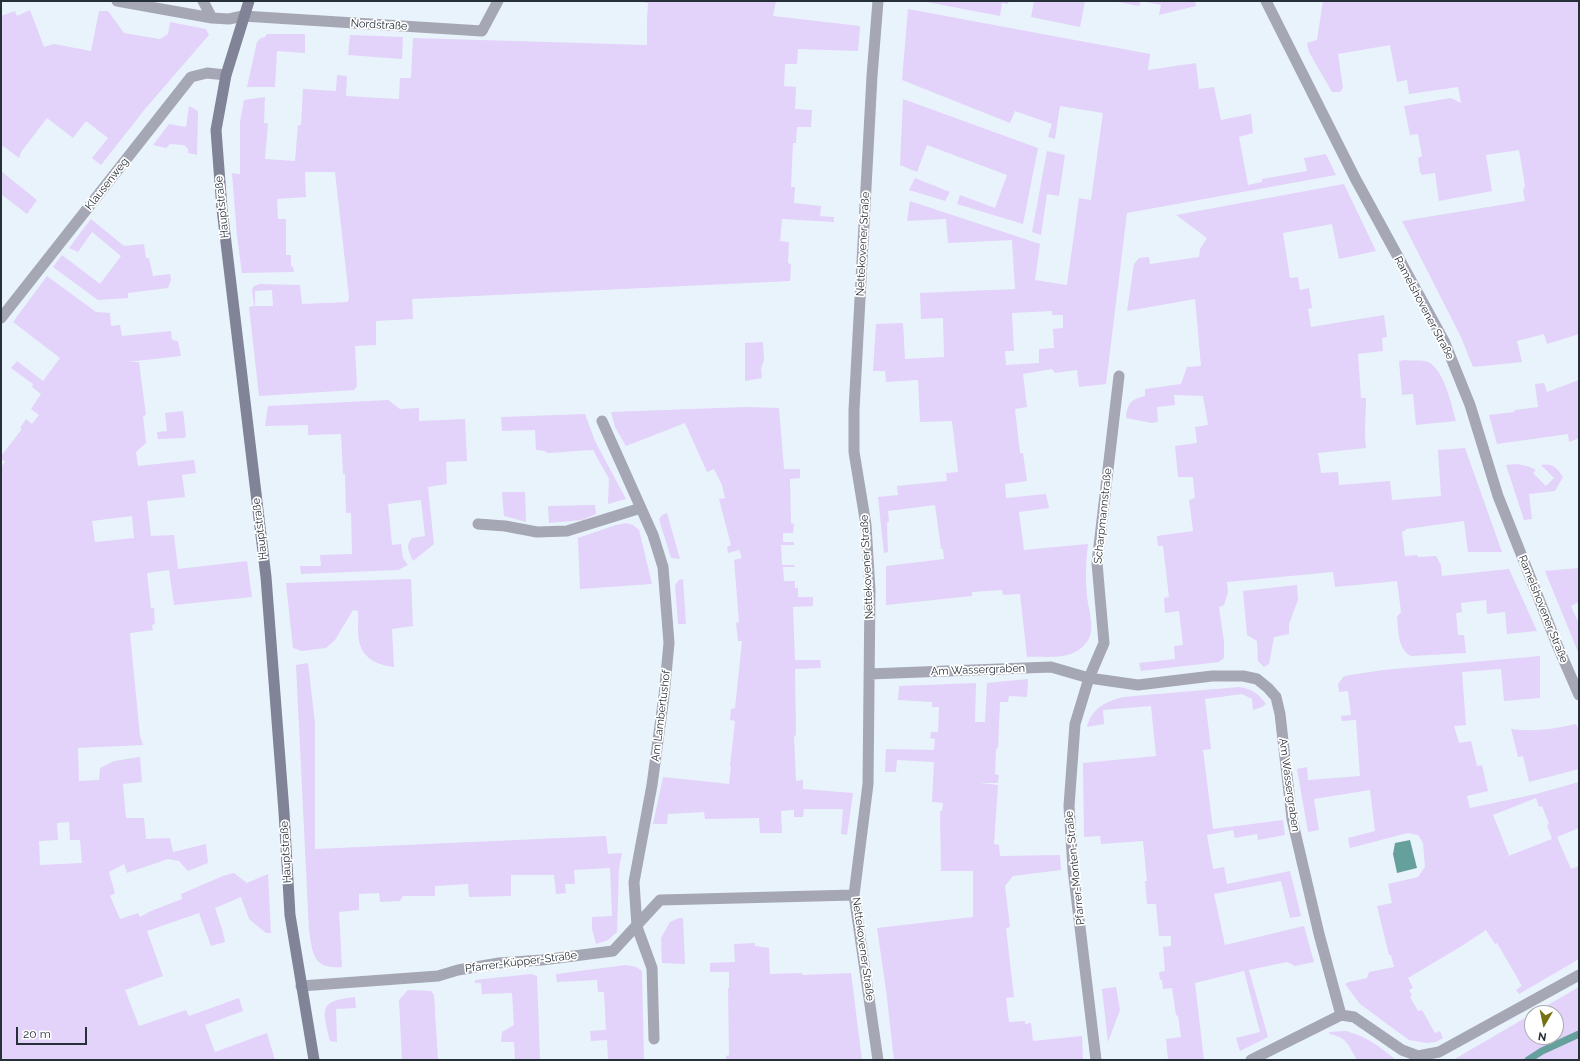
<!DOCTYPE html>
<html>
<head>
<meta charset="utf-8">
<style>
  body { margin:0 }
  #map { position:relative; width:1580px; height:1061px; overflow:hidden; background:#e9f3fc; font-family:Raleway,sans-serif }
  canvas { display:block }
  .frame { position:absolute; inset:0; border:2px solid #263039; pointer-events:none }
  .north { position:absolute; left:1524px; top:1005px; width:40px; height:40px; box-sizing:border-box; background:#fff; border:1px solid #a8acb0; border-radius:50%; rotate:189deg; font-size:11px; font-weight:700; line-height:16px; text-align:center; color:#263039 }
  .north::after { content:''; display:block; margin:auto; width:14px; height:18px; background:#767114; clip-path:polygon(50% 0,100% 100%,50% 72%,0 100%) }
  .scale { position:absolute; left:16px; top:1027px; width:71px; height:18px; box-sizing:border-box; border:2px solid #263039; border-top:0; padding-left:5px; font-size:12px; line-height:14px; white-space:nowrap; color:#263039; -webkit-text-stroke:3px #fff; paint-order:stroke }
</style>
</head>
<body>
<div id="map">
<canvas width="1580" height="1061"></canvas>
<div class="frame"></div>
<div class="north">N</div>
<div class="scale">20 m</div>
</div>
<script>
const ctx = document.querySelector('canvas').getContext('2d');
ctx.lineJoin = 'round';
function paint(path, color) {
  ctx.fillStyle = color;
  ctx.fill(path, 'evenodd');
}
function trace(path, color, width, dash) {
  ctx.strokeStyle = color;
  ctx.lineWidth = width;
  ctx.lineCap = dash ? 'butt' : 'round';
  ctx.setLineDash(dash || []);
  ctx.stroke(path);
}
function write(font, color, halo, rows, align = 'center') {
  ctx.font = font + ' Raleway,sans-serif';
  ctx.lineWidth = 3.5;
  ctx.setLineDash([]);
  ctx.textBaseline = 'middle';
  ctx.strokeStyle = halo;
  ctx.fillStyle = color;
  for (const [text, x, y, turn = 0] of rows) {
    ctx.save();
    ctx.translate(x, y);
    ctx.rotate((+turn || 0) * Math.PI / 180);
    ctx.textAlign = isNaN(turn) ? turn : align;
    if (halo) ctx.strokeText(text, 0, 0);
    ctx.fillText(text, 0, 0);
    ctx.restore();
  }
}
paint(new Path2D(`
  M632 1H776L773 16 860 26 858 51 798 49 797 64H785L784 86 796 87 795 109 812 110 811 127H797L796 143H793L791 187H795L794 203 821 206 820 216 834 217V222L782 219 780 241 789 242 788 263 791 264 790 281 412 299 413 319 376 321V345L355 346 357 386 354 390 259 396 249 307 254 306 252 289 254 286 260 284 300 285 302 304 348 302 349 297 335 172H305L306 197 277 199 278 219H286V255H291V266L293 267 294 272 242 273 237 236 232 173 240 174V122L244 100 265 97 264 123H268L265 159 295 161 298 125H301L303 89 336 91 337 75 347 76 346 96 399 99 400 78H411L413 38 647 45V20L648 3ZM272 290 273 306H255V291Z
  M921 1H1009L1008 4 1002 3 1000 16Z
  M1034 1H1085L1080 27 1031 17Z
  M1112 1H1195L1196 6 1159 15 1161 5 1141 1 1139 6Z
  M1323 1H1579V334L1547 344 1544 334 1517 341 1522 362 1473 367 1461 337 1402 221 1525 201 1523 190 1525 186 1519 150 1486 155 1492 191 1439 201 1435 173 1422 175 1420 172 1418 158 1422 156 1418 134 1410 135 1404 106 1451 98 1461 103 1458 87 1409 94 1407 80 1397 82 1390 45 1338 54 1343 88 1340 92H1332L1309 52 1307 43 1317 40Z
  M908 9 1150 54 1148 70 1196 63 1199 89 1214 87 1221 120 1251 114 1253 133 1239 137 1248 185 1262 182V179L1307 171 1304 158 1326 154 1336 175 1127 213 1106 384 1079 387 1077 370 1055 373 1052 369 1023 374 1027 407 1015 409 1020 453H1023L1027 481 1005 484 1006 498 1046 494 1049 508 1019 512 1024 550 1088 544C1086 561 1085 578 1087 596 1088 608 1094 624 1090 636 1087 644 1080 650 1073 653 1060 659 1041 656 1027 657L1020 594 1003 595 1002 590 972 592V596L886 605V566L944 559 943 549H941L935 505 888 511 889 521 887 523 888 552 884 553 878 497 898 495 897 486 947 481 946 473 958 472 952 421 920 422 918 380 886 382 885 371H873L876 324 903 323 905 359 944 357 943 318 921 319 920 293 1015 289 1012 240 948 243 946 219 907 221 910 201 1040 244 1035 280 1067 285 1079 198 1091 200 1103 113 1060 106 1055 139 1048 137 1052 124 1015 111 1010 123 902 80ZM1052 311V315H1063V328L1053 329 1054 348 1039 349V363L1006 365 1005 351H1014L1012 313Z
  M30 10 44 47 54 44 91 51 99 11H108L124 33 160 39 168 34 170 22 206 29 209 35 145 109 101 165 92 158 108 138 86 121 73 138 47 118 21 152 19 158 3 146 1 149V16L15 11 17 16Z
  M267 34H305V53L277 51 275 87H247L257 42 261 38 265 37Z
  M350 35 403 37 402 59 348 55Z
  M903 99 1038 148 1023 224 957 204 960 195 995 208 1007 175 927 145 917 172 900 165Z
  M189 106 198 111 197 155 188 153V149L184 145 170 144 166 148 153 145 169 124 186 127Z
  M1047 151 1065 155 1059 196 1047 194 1041 235 1032 232Z
  M1 171 37 200 27 214 1 194Z
  M915 178 950 192 945 201 909 190Z
  M1344 184 1376 251 1339 259 1332 224 1283 233 1290 278 1298 277 1300 290 1309 288 1312 308 1308 309 1311 327 1384 315 1387 337 1382 338 1383 351 1358 354 1361 398H1366C1366 415 1364 431 1366 448L1318 453 1321 473 1338 472 1339 485 1390 481 1392 500 1441 496 1438 450 1465 448 1502 552H1468L1464 521 1406 529V530L1402 532 1405 556 1417 555 1418 557 1436 556 1441 565 1442 576 1509 569 1537 631 1507 634 1505 612 1487 614 1486 600 1461 603 1462 612 1456 613 1458 635H1464L1466 653 1411 656C1397 648 1399 632 1397 617L1401 612 1397 581 1335 587 1333 572 1227 582 1228 592 1224 605 1219 607 1224 642V658L1219 662 1141 671 1139 663 1175 659 1174 646 1183 645 1179 611 1165 613 1164 598 1169 597 1163 546H1158L1157 536 1193 531 1189 500 1195 498 1193 477H1178L1175 446 1197 443 1195 427 1208 425 1203 396 1174 395 1175 405 1157 407 1158 422 1152 423 1126 418C1127 403 1132 399 1145 396V389L1181 384 1187 367 1201 366 1195 299 1127 311 1134 264 1139 258 1149 257 1150 264 1199 257 1200 249 1207 238 1176 215Z
  M91 219 124 246 144 244 146 258H149L153 276 170 274 171 280 168 288 128 293V298L98 300 53 267 62 255 100 284 121 256 92 232 78 252 69 248Z
  M47 276 96 312 110 313 111 326 120 325 122 336 171 331 172 340 178 341 181 356 127 362H139L146 415 143 416 146 443 136 452 138 466 194 460 196 473 182 475 185 497 147 501 151 536 174 535 178 569 247 561 252 597 174 605 169 570 147 573 151 608H154L155 624 152 625 153 630 130 633 140 736 143 745 78 748 79 781 99 780 100 768 114 761 140 757 142 782 123 784 126 818H144L146 839 170 838 173 852 206 844 208 863 188 871 179 861 168 859 127 873 124 864 109 872 115 893 110 896 120 919 138 913 140 917 151 911 182 899 181 894 223 876 234 873 247 883 268 874 271 933H266L249 919 241 897 215 908 222 929 225 942 211 946 199 913 147 931 163 976 125 990 139 1026 186 1010 189 1016 239 998 243 1011 205 1025 215 1052 267 1033 275 1060H1V467L5 462 1 459V456L22 429 20 428 26 419 32 424 39 415 31 409 41 394 32 387 33 384 11 368 17 361 43 381 60 358 13 322ZM132 516 134 538 95 542 92 521ZM69 822 70 840H80L82 863 40 865 39 841 58 840 57 823Z
  M763 342 764 360 761 369 762 378 745 381V343Z
  M1405 360C1411 361 1419 360 1425 361 1444 366 1451 404 1456 421L1416 425 1413 394 1402 395 1399 361Z
  M1579 380V438L1569 442 1568 434 1497 444 1489 415 1514 412 1515 410 1538 407 1535 384 1544 383 1547 392Z
  M388 400 400 409 419 408V421L465 419 467 461 446 462 447 484 428 487 434 544 413 561C409 551 405 547 412 538L425 536 421 500 388 504 392 545 401 544 403 558 408 565 398 570 301 574 300 566H321L320 555 352 554 351 513H346L345 474H343L341 434 308 435V425L265 426 268 406Z
  M746 407 779 408 784 469H800V478L790 479 791 523 794 524 793 533H783V542H794V545H781L782 565H794L795 567H783L784 581H795V588H798V597H813V606L793 607 795 660H820L821 668 795 669 796 735 794 736 796 781 803 780V789L853 793 847 835 841 834 843 809H804L803 817H794V810L781 811 782 833H760L759 818 705 819 704 812 668 814 667 824H653L663 777 729 784 731 767 730 766 735 721 730 720 731 709 735 708 742 641H738L736 623 739 622 734 560 742 558 739 550 728 553 727 547 731 545 719 499 725 498 722 485 714 469 707 472 685 423 626 446 615 427 611 412Z
  M183 411 186 436 184 438 158 439 157 432 167 431 165 413Z
  M585 414 595 441 626 499 608 504 609 479 593 450C578 450 562 453 547 453L545 451 536 450 535 430 502 431 501 417Z
  M1518 464 1530 467 1536 470 1533 473 1546 486 1554 478 1541 465C1553 463 1557 468 1563 477L1555 491 1529 494 1532 519 1524 520 1506 465Z
  M502 492H525L526 522 504 516Z
  M595 505 596 514 582 520 549 523 548 506Z
  M667 513 680 559 671 558 659 519 662 515Z
  M626 523 633 525 639 530 652 584 580 589 578 538 616 525Z
  M1579 568V602L1571 606 1579 624 1578 652 1545 571Z
  M411 579 413 626 392 629 394 667C378 665 362 659 359 640 357 632 359 620 358 611L353 610 335 640 326 648 302 651 293 648 286 583Z
  M683 579 686 624H678L675 585 679 580Z
  M1297 585 1298 600 1289 624V634L1274 637 1269 664 1264 667 1258 661 1257 641 1247 635 1243 591Z
  M1540 656V698L1504 701 1501 669 1462 672 1466 725 1454 726 1459 743 1471 741 1477 766 1482 765 1488 791 1467 796 1470 808 1536 794 1579 782V828L1557 837 1571 869 1579 866V959L1519 994 1516 990 1522 986 1497 943 1495 944 1486 930 1460 947 1408 978 1413 988 1409 990 1412 995 1410 997 1418 1011 1422 1010 1435 1033 1440 1031 1443 1038 1436 1042 1427 1043 1409 1040 1360 1004 1345 984 1349 982 1367 978 1369 972 1394 967 1391 955H1389L1377 906 1392 903 1388 884 1418 877 1425 867 1423 843 1418 835 1408 833 1350 848 1348 838 1375 831 1370 790 1314 799 1319 830 1308 832 1297 769 1307 767 1308 780 1360 776 1356 720 1342 721 1341 716 1351 715 1348 691 1339 692 1338 684 1344 676 1383 670ZM1536 798 1539 807 1542 806 1549 824 1547 825 1552 839 1503 858 1509 855 1493 815Z
  M308 663 315 723V849L606 836 608 854 622 853 619 868 617 932 608 940 596 944 592 929V917L612 916 610 868 574 870 575 884H565L566 893 556 894 554 875H511V896L469 897 468 884 435 886V896H403L400 901 380 902 379 893 359 894V910L339 912 342 967C313 969 313 955 309 931L296 665Z
  M1028 679 1027 697 1009 696 1008 702H1000L998 748 996 749 995 774 999 775 998 783H980L998 785 994 844 999 845 1000 856 1060 855 1061 870 1013 876 1005 886 1010 927 1006 928 1014 997 1006 998 1009 1022 1025 1021V1024L1031 1023 1033 1041 1082 1036 1083 1060H894L886 990 877 928 973 917V871H941L940 811H942L943 803 932 802 934 762 897 760 896 772H885L886 749 934 750 935 739 930 738 931 732H938L939 707H932V702L898 700 899 686 976 683 975 722H985L987 683Z
  M1239 687C1252 689 1258 693 1266 704L1262 707 1253 710 1252 699 1242 694 1205 699 1211 749 1203 750 1213 829 1283 820 1285 835 1258 840 1257 834 1235 838 1233 830 1207 835 1213 869 1224 867 1227 884 1290 871 1301 916 1290 918 1281 881 1214 894 1225 945 1304 926 1314 962 1295 966 1287 962 1249 970 1268 1037 1240 1051 1236 1038 1260 1032 1244 971 1195 983 1204 1060H1168L1166 1039 1181 1037 1178 1016 1176 1015 1172 988 1163 989 1162 980H1160L1159 972 1165 971 1163 947 1171 946V936H1159L1156 904H1147L1145 881H1147L1143 841 1101 844 1100 836 1084 837 1083 763 1156 756 1151 706 1103 710 1104 724 1087 727C1092 708 1105 702 1123 697Z
  M1576 724 1579 732V769L1529 782 1523 756 1518 757 1511 729C1534 732 1554 729 1576 724Z
  M679 918H683L685 964 662 963 661 938 670 922Z
  M755 943V946L769 948 770 974 802 973 803 975 851 973 862 1060H726V1056L729 1055 728 988H729V972H710V963L735 962 734 944Z
  M626 965 636 967 642 971 644 1060H608L607 1040 591 1041 590 1031 606 1030 604 992H598L597 980 557 982 556 974Z
  M531 974 537 976 540 1060H515L514 1042H501L502 1032 514 1025 512 993 482 994 481 983H475V980Z
  M1116 987 1120 1010 1108 1042 1102 989Z
  M1579 987V1060H1453L1532 1014V1037H1556V1013H1534Z
  M408 990 431 991 434 995 438 1060H402L399 1000Z
  M355 997 356 1008 336 1009 337 1042 330 1041C323 1010 317 1001 355 997Z
  M1346 1031C1367 1037 1379 1046 1396 1060H1357C1348 1045 1348 1038 1330 1034L1329 1032Z`), '#e3d2fa');
paint(new Path2D(`
  M1410 840 1417 868 1397 873 1393 854 1395 843Z`), '#66a09d');
trace(new Path2D(`
  M1528 1060 1542 1051 1579 1034`), '#66a09d', 7);
trace(new Path2D(`
  M117 1 212 18 229 19 243 16 482 31 498 1
  M203 1 212 18
  M878 1 872 76 854 410V452L866 525 870 590 868 784 854 895 878 1060
  M1266 1 1355 178 1445 343 1470 405 1498 496 1558 647 1579 695
  M1 318 191 77 207 73 226 75
  M602 421 653 535 663 567 669 643 664 696 652 785 634 882 637 927 652 968 654 1039
  M478 524 505 526 537 532 567 531 641 508
  M869 674 1051 667 1089 678 1138 685 1212 676H1243L1257 679 1268 688 1276 697 1280 714 1292 819 1319 934 1341 1015 1354 1017 1402 1050 1418 1056 1439 1052 1579 975
  M301 986 438 976 458 970 499 963 542 960 613 951 660 900 854 895
  M1096 1060 1073 869 1069 806 1075 724 1089 678 1104 643 1097 563 1119 376
  M1251 1060 1341 1015`), '#a5a7b4', 11);
trace(new Path2D(`
  M249 1 226 75 216 130 222 209 266 577 284 812 290 915 314 1060`), '#808496', 11);
write('11px', '#263039', '#fff', [
  ["Nordstraße",379,25,3],
  ["Klausenweg",107,184,-52],
  ["Hauptstraße",222,207,-96],
  ["Nettekovener Straße",863,244,-87],
  ["Ramelshovener Straße",1424,308,62],
  ["Scharpmannstraße",1103,516,-84],
  ["Hauptstraße",260,529,-97],
  ["Nettekovener Straße",867,567,-93],
  ["Ramelshovener Straße",1543,609,68],
  ["Am Wassergraben",978,670,-2],
  ["Am Lambertushof",661,716,-83],
  ["Am Wassergraben",1289,785,82],
  ["Hauptstraße",286,852,-93],
  ["Pfarrer-Monten-Straße",1075,868,-96],
  ["Nettekovener Straße",863,949,82],
  ["Pfarrer-Küpper-Straße",521,962,-7]
]);
</script>
</body>
</html>
